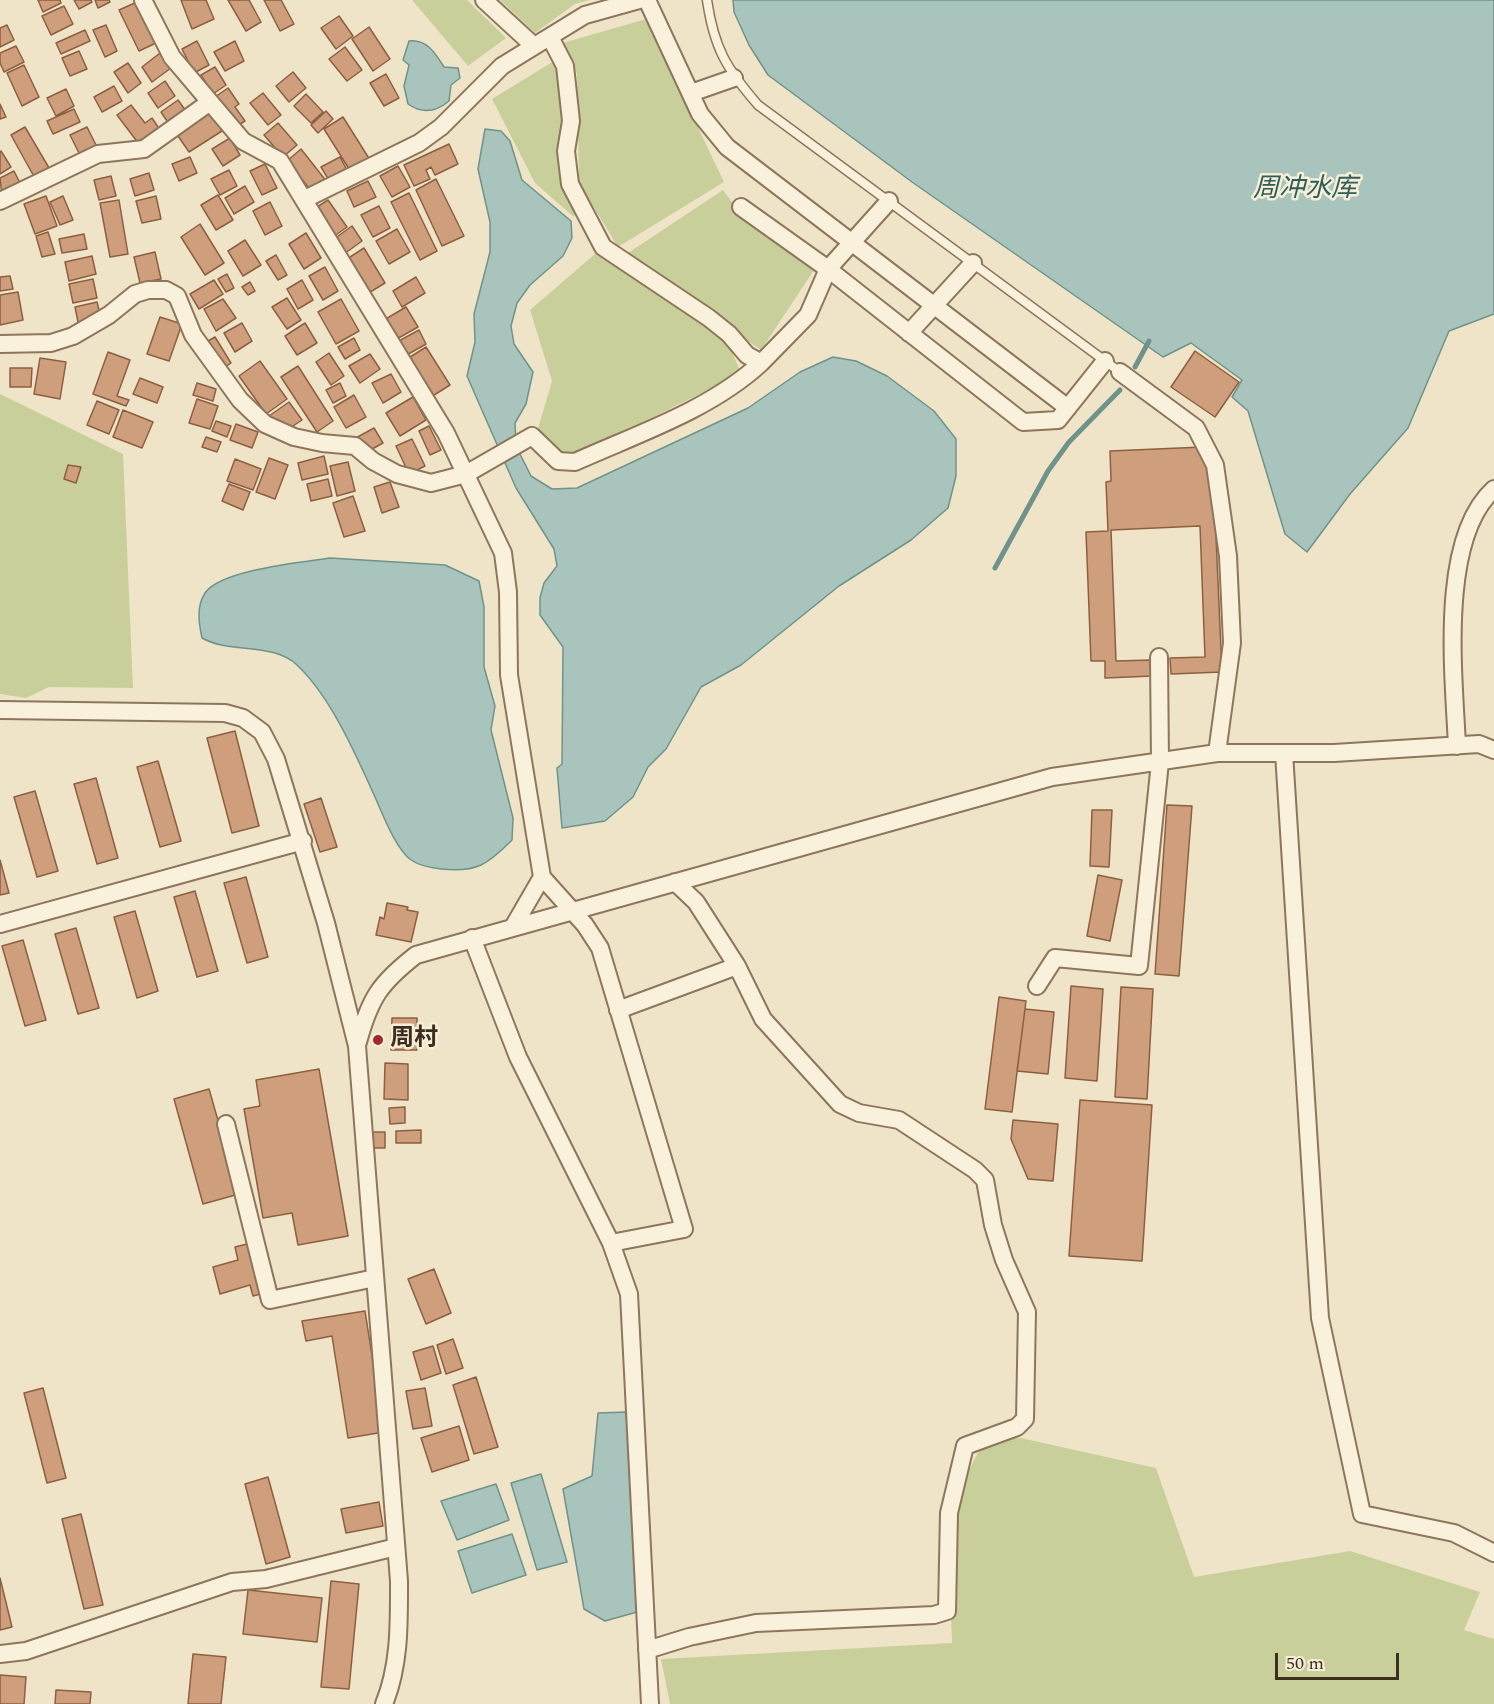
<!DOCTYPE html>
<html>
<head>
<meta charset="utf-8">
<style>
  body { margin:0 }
  #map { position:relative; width:1494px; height:1704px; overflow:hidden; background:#f0e4c8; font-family:Spectral,serif }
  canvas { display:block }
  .scale { position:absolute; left:1275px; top:1653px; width:124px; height:27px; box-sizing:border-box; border:3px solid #3d2e20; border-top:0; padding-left:8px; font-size:18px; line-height:21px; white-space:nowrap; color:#3d2e20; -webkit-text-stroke:4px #f7eed8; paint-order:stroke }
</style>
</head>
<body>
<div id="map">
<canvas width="1494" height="1704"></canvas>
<div class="scale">50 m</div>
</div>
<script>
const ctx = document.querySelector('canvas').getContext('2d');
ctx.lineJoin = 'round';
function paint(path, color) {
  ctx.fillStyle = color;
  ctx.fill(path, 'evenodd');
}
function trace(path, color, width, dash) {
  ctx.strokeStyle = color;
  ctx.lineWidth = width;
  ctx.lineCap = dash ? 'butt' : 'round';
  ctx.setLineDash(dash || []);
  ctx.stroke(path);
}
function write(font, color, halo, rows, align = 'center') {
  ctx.font = font + ' Spectral,"Noto Sans SC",serif';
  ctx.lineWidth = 5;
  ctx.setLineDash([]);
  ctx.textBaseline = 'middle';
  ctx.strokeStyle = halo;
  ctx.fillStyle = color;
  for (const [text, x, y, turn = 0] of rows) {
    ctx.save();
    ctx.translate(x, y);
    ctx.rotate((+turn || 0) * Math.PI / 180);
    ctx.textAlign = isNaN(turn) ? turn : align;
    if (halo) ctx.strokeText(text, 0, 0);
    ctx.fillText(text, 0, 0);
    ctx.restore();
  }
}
paint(new Path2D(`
  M412 0H467L506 38 468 66Z
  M500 0H590L575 4 535 33Z
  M646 19 724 182 618 247 579 183 577 74 563 43Z
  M554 61 564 122 557 157 562 185 578 204 574 217 535 183 492 99Z
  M723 190 740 213 816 267 761 350 637 263 628 253Z
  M603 247 726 338 741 373 576 456 560 455 537 432 552 381 530 310Z
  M0 394 123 454 133 688 49 687 26 698 0 694Z
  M986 1437 1021 1438 1156 1468 1194 1577 1350 1551 1480 1592 1464 1630 1494 1639V1704H670L661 1659 952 1643 950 1584 958 1492Z`), '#c9cf9b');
const water = new Path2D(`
  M733 0H1494V314L1449 331 1408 428 1350 494 1307 552 1285 534 1248 411 1232 397 1242 380 1191 343 1163 357 912 182 768 75 749 45 734 12Z
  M409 41C427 39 435 53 444 67L458 68 460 78 451 85 449 101C436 112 422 114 408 104L404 86 409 65 403 60Z
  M485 129 501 131 510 141 522 180 571 221 572 238 563 256 530 285 517 303 511 326 514 344 533 372 526 404 515 423 516 446 531 476 552 489 577 488 748 408 800 372 833 357 856 361 887 376 934 411 956 439V476L948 508 911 540 839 586 741 665 701 687 666 749 648 767 633 797 605 821 562 828 557 768 562 764 563 647 540 615V598L544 583 557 566 554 549 516 488 467 376 475 342 474 314 490 252V222L478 169Z
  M330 558 445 565 479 581 484 607V667L495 706 491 730 513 818 512 840C488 864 477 873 441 869 431 868 420 866 411 860 396 849 383 815 375 797 356 755 331 697 297 665 273 642 230 654 202 638 199 624 196 607 205 593 220 570 303 562 330 558Z
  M626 1412 637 1612 605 1621 584 1609 563 1489 592 1476 598 1413Z
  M541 1474 567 1562 537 1570 511 1483Z
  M496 1484 509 1520 457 1540 441 1501Z
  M512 1534 526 1575 472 1593 458 1551Z`);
paint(water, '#a9c4bc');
trace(water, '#6f938a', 1.5);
trace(new Path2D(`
  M1135 367 1149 341
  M995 568 1048 471 1069 442 1120 390`), '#6f938a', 5);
const building = new Path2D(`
  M38 0H60L61 3 43 12Z
  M74 0H91L92 2 79 9Z
  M95 0H109L110 2 98 8Z
  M181 0H206L214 19 192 29Z
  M228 0H249L261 22 246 31Z
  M264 0H281L294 24 280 31Z
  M137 2 156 43 139 51 119 10Z
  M64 6 73 24 51 35 42 16Z
  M339 16 353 36 336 49 321 28Z
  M7 25 14 40 0 47V28Z
  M106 25 117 51 105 57 93 30Z
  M369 27 390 59 373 71 352 39Z
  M85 30 90 41 61 54 56 43Z
  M197 41 209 65 194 73 182 49Z
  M235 41 244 61 225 71 214 52Z
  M16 46 24 62 4 72 0 63V53Z
  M345 47 362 70 347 81 329 59Z
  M79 51 87 69 70 76 62 58Z
  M160 53 171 68 152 82 142 67Z
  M128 63 141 83 128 93 114 72Z
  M24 65 39 97 22 106 7 73Z
  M215 67 226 85 213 94 201 75Z
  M293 72 306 88 289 102 276 86Z
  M386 74 399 98 384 106 370 83Z
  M165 81 175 96 158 108 148 93Z
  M114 86 122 101 102 112 94 97Z
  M228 88 239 104 235 107 245 121 235 127 215 97Z
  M66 89 74 106 56 116 47 98Z
  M263 93 281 115 268 125 250 103Z
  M306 94 323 112 311 123 294 106Z
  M178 100 188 114 171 127 161 112Z
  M0 104 6 117 0 119Z
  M131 105 145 123 152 118 162 133 142 148 117 115Z
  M74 109 80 122 53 134 47 121Z
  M210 111 222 131 189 152 176 133Z
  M326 111 333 119 318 133 311 125Z
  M343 117 370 160 351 172 324 129Z
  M278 123 297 145 283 157 264 135Z
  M25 127 52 173 37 182 11 135Z
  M87 127 99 151 82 159 70 135Z
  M230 138 240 155 223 166 212 149Z
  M449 144 458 164 435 175 431 167 426 170 430 179 414 186 404 165Z
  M301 149 327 182 313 193 287 161Z
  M1 151 11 167 0 174V152Z
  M190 157 197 173 179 181 172 164Z
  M340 157 348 172 330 182 321 167Z
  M265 164 277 188 262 195 250 171Z
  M398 166 410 187 392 197 380 176Z
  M229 170 237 186 220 195 211 179Z
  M14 171 22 187 2 196 0 178Z
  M149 173 154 190 135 196 130 179Z
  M111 176 116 196 99 200 94 180Z
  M436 179 464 236 442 246 416 190Z
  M368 181 376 197 354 207 347 191Z
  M245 186 254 202 234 214 225 198Z
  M409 193 437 251 420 260 391 202Z
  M218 195 233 220 216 230 201 205Z
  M46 196 57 226 35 234 24 204Z
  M63 196 73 220 60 225 50 202Z
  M156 196 161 219 142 223 136 201Z
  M119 200 128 254 110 257 100 203Z
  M328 200 347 227 333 237 314 209Z
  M270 202 282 226 265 235 253 211Z
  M379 206 390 228 373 237 361 215Z
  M200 224 224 263 205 275 181 237Z
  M352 226 362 241 344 254 334 239Z
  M397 229 410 252 389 264 376 241Z
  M48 232 55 254 42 257 36 236Z
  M306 233 321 258 304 269 289 244Z
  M84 234 87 249 62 253 59 239Z
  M245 240 261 265 243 276 228 251Z
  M364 248 385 283 367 294 347 259Z
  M155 252 161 279 140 283 134 257Z
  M276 255 287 275 278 280 266 261Z
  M92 256 96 274 69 281 65 262Z
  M325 267 338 291 323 300 309 276Z
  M227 274 234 288 226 292 218 279Z
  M10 276 13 289 0 291V277Z
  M416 277 425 293 402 307 393 291Z
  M93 279 97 298 73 303 69 284Z
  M214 280 223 294 199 309 190 294Z
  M302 280 313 300 298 309 287 289Z
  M250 282 255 291 248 295 242 287Z
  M18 292 23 320 0 325V295Z
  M287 298 301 320 287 329 272 307Z
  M223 299 236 318 216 331 204 309Z
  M341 299 359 331 336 344 318 312Z
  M97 302 101 318 78 322 75 307Z
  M406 307 418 327 395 340 384 320Z
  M160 317 182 324 169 361 147 354Z
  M242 323 252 341 235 352 224 333Z
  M305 323 317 343 297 355 285 336Z
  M419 330 426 344 405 356 397 342Z
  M215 337 231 363 224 368 208 341Z
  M354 338 360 350 345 359 338 347Z
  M426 347 450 385 431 397 407 359Z
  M1195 351 1239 382 1215 417 1171 387Z
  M108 352 130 360 117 396 129 400 126 406 93 394Z
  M329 353 344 376 331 385 316 362Z
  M370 354 380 369 360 383 349 366Z
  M40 358 66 362 60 399 34 394Z
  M260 361 287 399 266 414 239 376Z
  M298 366 333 421 317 432 281 377Z
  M10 368H32L31 387H10Z
  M391 374 401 392 383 403 372 383Z
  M140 378 163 387 157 403 133 394Z
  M197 383 216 389 213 401 193 395Z
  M340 383 346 396 333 403 326 390Z
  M354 395 366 417 346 428 334 407Z
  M413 397 426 420 400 436 386 413Z
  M197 399 218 406 210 429 189 423Z
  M97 401 119 410 109 434 87 425Z
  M289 402 302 420 281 434 269 416Z
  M123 410 153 422 142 448 113 437Z
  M216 421 231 426 227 437 212 431Z
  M236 424 258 432 252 448 230 440Z
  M429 426 441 450 430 455 419 431Z
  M374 428 383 443 363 454 354 439Z
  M206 437 221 442 217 452 202 447Z
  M412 439 425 466 409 474 396 446Z
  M1203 447 1213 469 1222 672 1171 674 1170 658 1205 657 1200 526 1111 530 1116 661 1152 660 1153 676 1105 678V661H1091L1086 532 1108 531 1106 482 1111 481 1110 451Z
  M324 456 328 474 302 480 298 463Z
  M269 458 288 465 275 499 256 492Z
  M235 459 261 469 253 490 227 481Z
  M348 462 355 491 337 496 330 466Z
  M68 465 81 467 76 483 64 479Z
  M328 479 332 496 311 501 307 484Z
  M390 482 399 507 382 513 374 487Z
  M229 484 250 492 243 510 222 501Z
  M353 496 365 531 344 537 333 503Z
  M235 731 259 826 232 833 207 738Z
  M158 761 181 841 160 847 137 767Z
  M96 778 118 858 97 864 74 784Z
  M35 791 58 871 37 877 14 797Z
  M321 798 337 847 320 852 304 804Z
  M1167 805 1192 806 1179 976 1155 974Z
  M1092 810H1112L1109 867 1090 866Z
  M0 860 9 893 0 895Z
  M1098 875 1122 880 1110 941 1087 936Z
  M246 877 268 957 247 963 224 883Z
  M195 891 218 971 197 977 174 897Z
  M387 903 408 907 407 910 418 912 411 942 376 935 380 917 384 919Z
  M135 911 158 991 137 998 114 917Z
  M76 928 99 1008 78 1014 55 934Z
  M23 940 46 1020 25 1026 2 946Z
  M1071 986 1103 989 1097 1081 1065 1078Z
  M1121 987 1153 989 1147 1099 1115 1097Z
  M999 997 1026 1001 1012 1112 985 1109Z
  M1025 1009 1054 1012 1048 1074 1017 1071Z
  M392 1018H417V1050H391Z
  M385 1063 408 1064V1100L384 1099Z
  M319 1069 348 1236 298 1245 292 1213 263 1218 244 1109 260 1106 256 1080Z
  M209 1089 239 1194 203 1204 174 1099Z
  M1080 1100 1152 1105 1142 1261 1069 1256Z
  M405 1107V1123L390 1124 389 1108Z
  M1013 1120 1058 1124 1053 1181 1028 1179 1011 1139Z
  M421 1130V1143H396V1131Z
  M371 1132H385V1148H371Z
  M255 1242 268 1292 253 1296 250 1285 220 1294 213 1267 238 1260 235 1247Z
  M434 1269 451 1313 426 1324 408 1279Z
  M365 1311 384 1432 348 1438 332 1336 306 1341 302 1321Z
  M453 1339 463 1368 446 1374 437 1345Z
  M433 1346 441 1373 421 1380 413 1352Z
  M476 1377 498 1447 474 1454 453 1385Z
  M43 1388 66 1478 47 1483 24 1393Z
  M425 1388 432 1426 413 1429 406 1391Z
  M459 1426 469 1460 432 1472 421 1438Z
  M268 1477 290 1557 266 1564 245 1484Z
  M379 1502 383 1526 346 1533 341 1509Z
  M81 1514 103 1605 84 1609 62 1519Z
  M0 1578 12 1627 0 1630Z
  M331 1581 359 1584 349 1689 321 1687Z
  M248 1590 322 1598 317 1642 243 1634Z
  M193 1654 226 1657 221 1704H188Z
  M0 1675 26 1677 24 1704H0Z
  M56 1690 91 1692 90 1704H55Z`);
paint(building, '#cf9f7d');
trace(building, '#8d5f41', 1.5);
const service = new Path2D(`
  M707 0C714 48 726 68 758 105L1120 372`);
const minor = new Path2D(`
  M143 0 172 57 243 141 280 161 446 433 503 553 508 592 509 675 542 877
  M484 0 534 46
  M647 0 700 114 727 147 1068 408
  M550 37 565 66 571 121 566 151 570 184 603 247 709 318 729 334 747 355 761 363 808 315 828 269 889 201
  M691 93 734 78
  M305 199 419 143 441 127 502 66 585 15 639 0
  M0 201 98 154 144 149 210 102
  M741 207 828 269 1023 422 1058 420 1105 361
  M909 333 973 263
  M0 344 51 343 73 336 109 315 135 294 148 290H166L177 296 193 335 240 400 265 424 294 437 322 443 355 446 373 461 397 474 431 483 466 474 532 436 558 461 575 462C637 434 710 410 761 363
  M1120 372 1196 428 1215 465 1228 556 1232 643 1217 753
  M0 710 225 713 243 718 262 732 276 759 326 923 357 1046 399 1581C399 1623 400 1665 384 1704
  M1457 746C1454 677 1438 539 1494 489
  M1284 753 1320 1318 1362 1514 1454 1533 1494 1553
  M0 924 303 841
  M513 927 542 877 585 925 600 948 684 1229 611 1243
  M472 938 518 1057 611 1243 629 1294 650 1704
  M1037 986 1055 958 1139 966 1160 762 1159 657
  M618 1010 737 966 696 902 675 882
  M358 1042C370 998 380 983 416 955L1052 777 1217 753H1334L1479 744 1494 750
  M226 1124 270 1300 375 1278
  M647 1650 689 1637 756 1623 934 1615 947 1611 949 1513 965 1446 1017 1427 1025 1419 1027 1312 1004 1260 993 1225 985 1180 975 1170 899 1120 859 1113 840 1104 763 1019 737 966
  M0 1654 26 1651 232 1582 266 1579 396 1547`);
trace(service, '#8d765c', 11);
trace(minor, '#8d765c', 20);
trace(service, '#faf1dc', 8);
trace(minor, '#faf1dc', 16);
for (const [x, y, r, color] of [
  [378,1040,6,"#9e2a2b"]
]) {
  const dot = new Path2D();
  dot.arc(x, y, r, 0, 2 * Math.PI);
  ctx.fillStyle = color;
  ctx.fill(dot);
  trace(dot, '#f7eed8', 2);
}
write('bold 24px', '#3d2e20', '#f7eed8', [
  ["周村",390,1040]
], 'left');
write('italic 26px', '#2f5d5a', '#f7eed8', [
  ["周冲水库",1305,191]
]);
</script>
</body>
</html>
